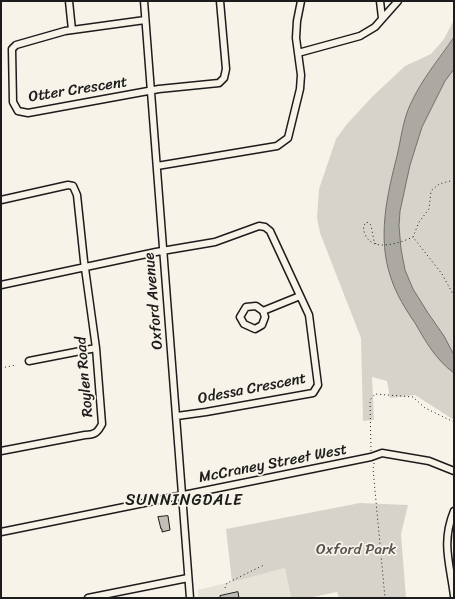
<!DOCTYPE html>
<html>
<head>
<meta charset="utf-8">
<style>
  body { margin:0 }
  #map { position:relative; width:455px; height:599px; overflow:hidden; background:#f7f3e8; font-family:Sriracha,sans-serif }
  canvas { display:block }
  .frame { position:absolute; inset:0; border:2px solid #1c1c1c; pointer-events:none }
</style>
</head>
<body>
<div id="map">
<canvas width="455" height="599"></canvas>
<div class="frame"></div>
</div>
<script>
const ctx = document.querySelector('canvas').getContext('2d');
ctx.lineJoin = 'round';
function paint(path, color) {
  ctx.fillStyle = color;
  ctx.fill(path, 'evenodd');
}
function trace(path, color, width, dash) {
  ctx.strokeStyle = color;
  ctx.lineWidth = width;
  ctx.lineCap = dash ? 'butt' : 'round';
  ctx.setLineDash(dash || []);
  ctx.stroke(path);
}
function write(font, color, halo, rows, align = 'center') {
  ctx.font = font + ' Sriracha,sans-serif';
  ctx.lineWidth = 3.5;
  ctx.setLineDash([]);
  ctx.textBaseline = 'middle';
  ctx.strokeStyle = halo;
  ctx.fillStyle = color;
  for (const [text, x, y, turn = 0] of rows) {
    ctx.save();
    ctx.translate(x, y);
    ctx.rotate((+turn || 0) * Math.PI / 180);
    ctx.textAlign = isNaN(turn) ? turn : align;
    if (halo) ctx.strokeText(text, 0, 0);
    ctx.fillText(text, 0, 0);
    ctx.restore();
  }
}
paint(new Path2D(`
  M285 568 291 598H198V590Z`), '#e6e3d9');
paint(new Path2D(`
  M454 20V37L437 60 454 54V420L415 395 390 398 387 381 372 377 374 420 363 421 361 338 320 233 317 218 319 189 336 139 347 124 372 97 405 66 431 54 444 39Z
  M360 503 408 505 401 534 406 598H339L337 592 308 598H291L285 568 232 582 226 529Z`), '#d7d3cb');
const water = new Path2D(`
  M454 37V69L445 81 422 127 410 165 400 211 399 226 401 249 405 270 413 289 428 313 444 336 454 355V373C436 360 426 342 415 323 406 310 396 294 391 278 377 238 387 195 397 156 401 139 403 119 411 103 422 79 439 59 454 37Z`);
paint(water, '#aca9a2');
trace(water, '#72716c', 1);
const building = new Path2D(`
  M168 516 170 530 162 532V529H161L158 517Z
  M238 592 239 598H220V596Z`);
paint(building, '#c0beb5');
trace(building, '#1c1c1c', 1);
const minor = new Path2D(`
  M69 1 72 30
  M144 1 190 598
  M380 1 382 18
  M145 20 65 31 16 45 12 49 13 102 18 111 28 113 159 89 219 83 224 78 226 69 220 1
  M298 53 360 36 375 27 398 1
  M157 166 277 146 288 138 300 89 301 75 296 38 297 21 301 1
  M1 200 68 185 73 186 77 195 84 261 96 348 102 424C98 432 95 435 85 435L1 451
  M1 285 156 252 215 242 259 226 265 227 270 231 309 315 318 385 313 393 206 412 177 416
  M256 306 263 311 265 317 262 325 255 329 244 324 240 317 246 307Z
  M263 311 300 296
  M29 361 96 348
  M454 511C441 543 450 563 454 596
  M1 532 371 457 382 453 429 461 454 471
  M88 598 188 578`);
trace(minor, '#1c1c1c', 9);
trace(new Path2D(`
  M454 180 439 184 431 191 429 209 419 222 413 237 442 274 454 296
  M376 244 374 241 371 225 369 223 366 222C363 226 363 230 365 234 372 253 400 243 413 237
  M1 368 16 365
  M371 451 370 400 375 394 413 397 425 408 454 422
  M374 463 373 469 385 598
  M225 588 227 583 264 565`), '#1c1c1c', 1, [1, 3]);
trace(minor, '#f7f3e8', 6);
write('15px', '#1c1c1c', '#f7f3e8', [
  ["Otter Crescent",78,90,-9],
  ["Oxford Avenue",154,301,-95],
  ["Roylen Road",85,377,-95],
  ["Odessa Crescent",252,389,-11],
  ["McCraney Street West",273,464,-11]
]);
write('15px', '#545351', '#f7f3e8', [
  ["Oxford Park",356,550]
]);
ctx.letterSpacing = '1px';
write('16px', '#1c1c1c', '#f7f3e8', [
  ["SUNNINGDALE",184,501]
]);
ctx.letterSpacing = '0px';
</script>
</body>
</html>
